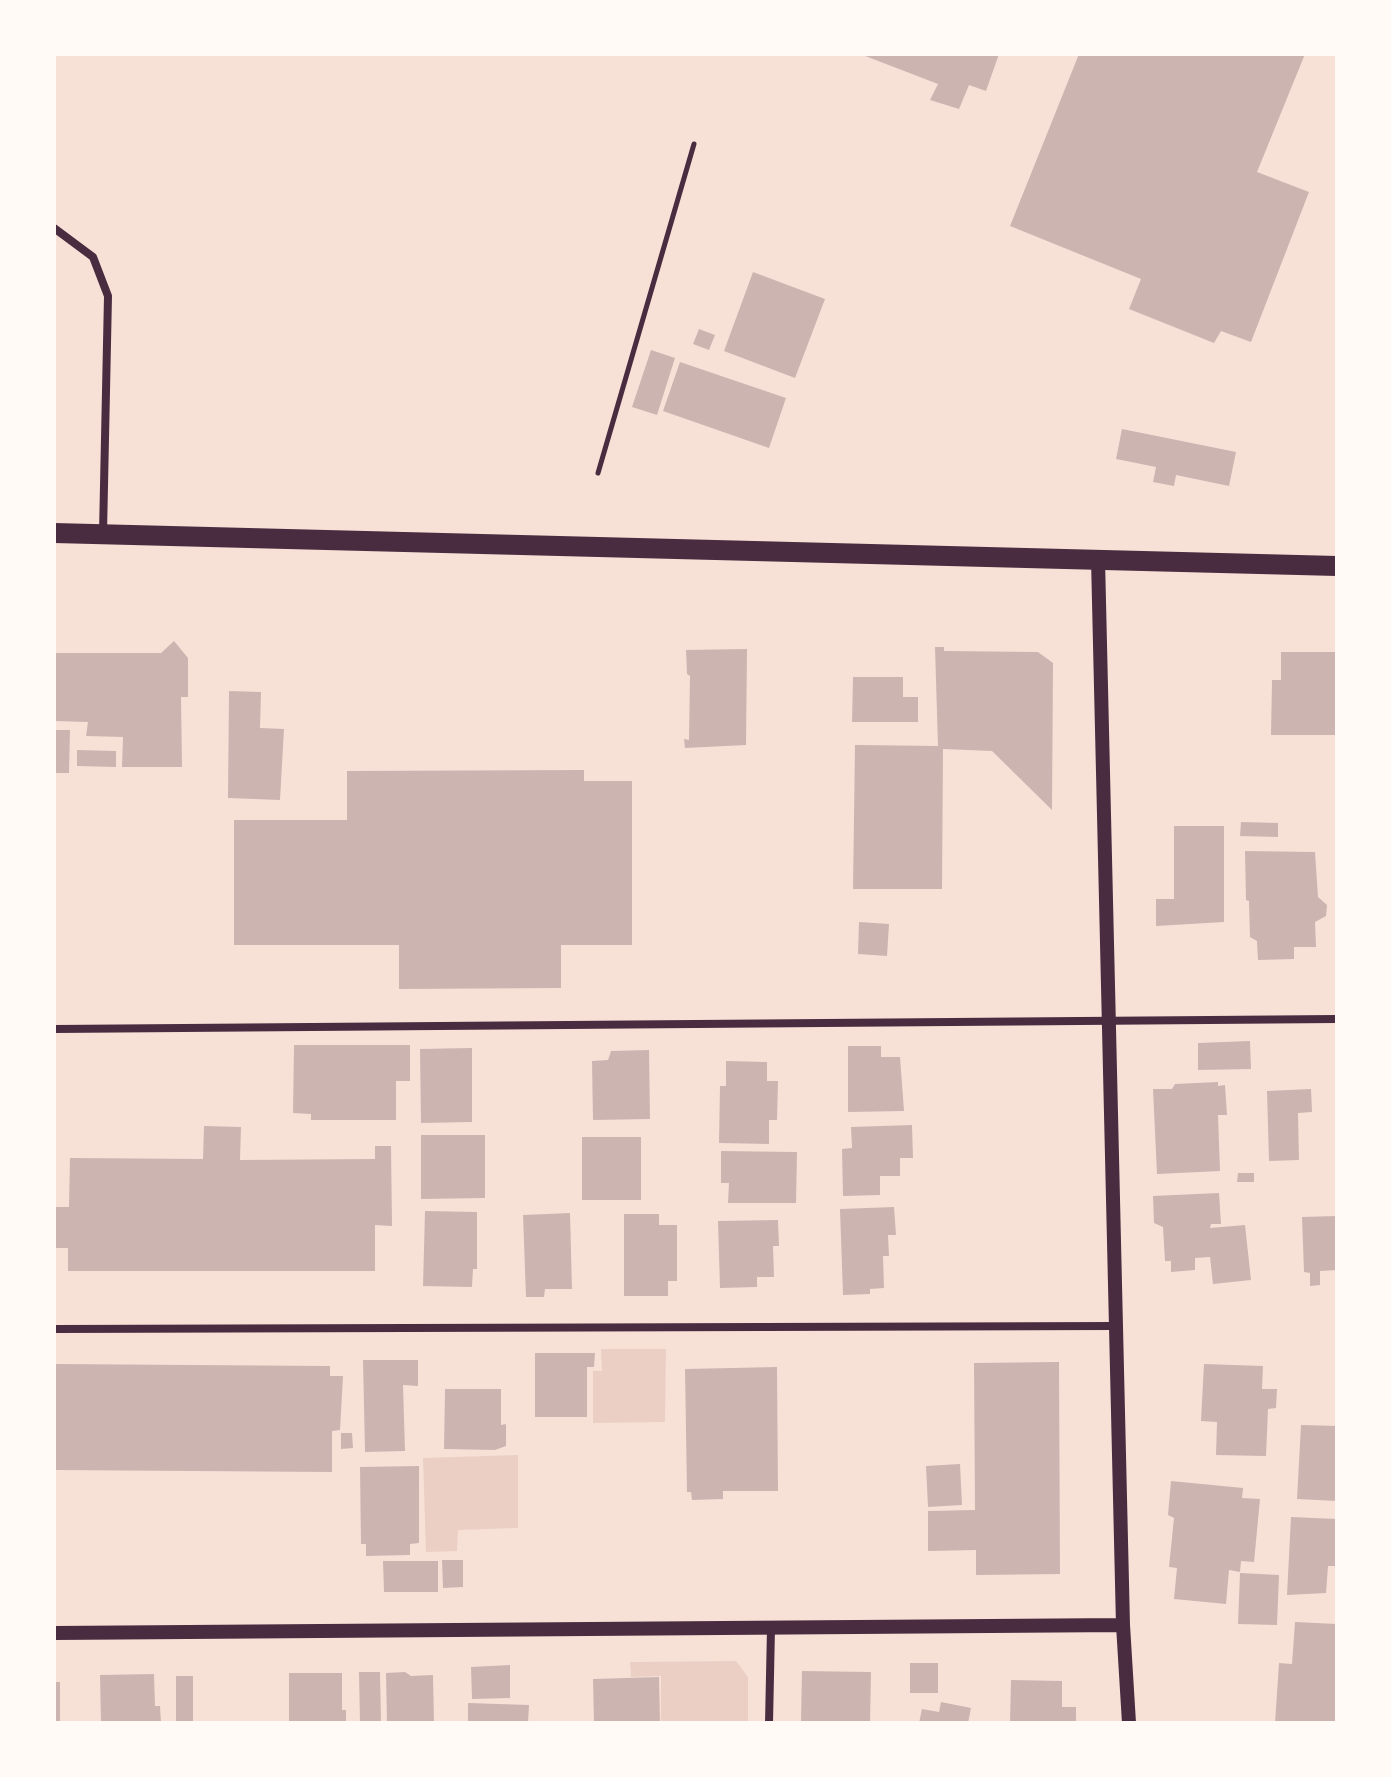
<!DOCTYPE html>
<html>
<head>
<meta charset="utf-8">
<style>
  body { margin:0 }
  #map { position:relative; width:1391px; height:1777px; overflow:hidden; background:#f7e1d7; font-family:"Golos Text",sans-serif }
  canvas { display:block }
  .frame { position:absolute; inset:0; border:56px solid #fffaf5; pointer-events:none }
</style>
</head>
<body>
<div id="map">
<canvas width="1391" height="1777"></canvas>
<div class="frame"></div>
</div>
<script>
const ctx = document.querySelector('canvas').getContext('2d');
ctx.lineJoin = 'round';
function paint(path, color) {
  ctx.fillStyle = color;
  ctx.fill(path, 'evenodd');
}
function trace(path, color, width, dash) {
  ctx.strokeStyle = color;
  ctx.lineWidth = width;
  ctx.lineCap = dash ? 'butt' : 'round';
  ctx.setLineDash(dash || []);
  ctx.stroke(path);
}
paint(new Path2D(`
  M601 1349H666L665 1422 593 1423V1371H602Z
  M518 1455V1528L458 1530 457 1551 426 1552 423 1458Z
  M736 1661 748 1677V1723H661V1676L631 1677 630 1662Z`), '#ebcfc5');
paint(new Path2D(`
  M860 54H999L986 91 969 85 959 109 930 100 938 84Z
  M1079 54H1305L1257 172 1309 192 1251 342 1221 331 1214 343 1129 309 1141 279 1010 226Z
  M753 272 825 299 795 378 724 351Z
  M699 329 715 335 709 350 693 344Z
  M651 350 675 358 657 415 632 407Z
  M680 362 786 398 769 448 663 411Z
  M1122 429 1236 452 1229 486 1176 475 1174 486 1153 482 1156 467 1116 459Z
  M174 641 188 658V697H181L182 767H122L123 737 86 736 88 722 54 721V653H161Z
  M935 647H944V651L1038 652 1053 663 1052 810 992 751 943 749 942 889H853L855 745 938 746Z
  M747 649 746 745 685 748 684 739 689 740 690 676 687 674 686 650Z
  M1281 652H1337V735H1271L1272 680H1281Z
  M853 677H903V697H918V722H852Z
  M229 691 261 692 260 728 284 729 280 800 228 798Z
  M54 730H70L69 773H54Z
  M77 750 116 751V767L77 766Z
  M584 770V781H632V945H561V988L399 989V945H234V820H347V771Z
  M1241 822 1278 823V837L1240 836Z
  M1174 826H1224V922L1156 926V899H1174Z
  M1245 851 1315 852 1318 897 1327 905 1326 916 1315 922 1316 947H1294V959L1258 960 1257 941 1250 937 1249 901 1246 900Z
  M859 922 889 924 887 956 858 954Z
  M1250 1041 1251 1069 1198 1070V1043Z
  M294 1045H410V1081H396V1120H311V1114L293 1113Z
  M848 1046H881V1057H900L904 1111 848 1112Z
  M472 1048V1122L421 1123 420 1049Z
  M649 1050 650 1119 593 1120 592 1061 608 1060 611 1051Z
  M726 1061 767 1062V1081H778L777 1120H769V1144L719 1143 720 1086H726Z
  M1218 1082V1086L1225 1085 1227 1115H1218L1220 1171 1157 1174 1153 1089H1172L1175 1084Z
  M1311 1089 1312 1112 1298 1113 1299 1160 1269 1161 1267 1091Z
  M912 1125 913 1158H900V1176H880V1195L843 1196 842 1149 852 1148 851 1127Z
  M204 1126 241 1127 240 1160 375 1159V1146H391L392 1226 375 1225V1271H68V1248H54V1207H69L70 1158 203 1159Z
  M421 1135H485V1198L421 1199Z
  M582 1137H641V1200H582Z
  M721 1151 797 1152 796 1203H728L729 1183H721Z
  M1238 1173H1254V1182H1237Z
  M1219 1193 1221 1224H1211L1210 1228 1245 1225 1251 1280 1213 1284 1210 1257 1195 1258V1270L1171 1272V1261H1165L1163 1227 1154 1223 1153 1196Z
  M894 1207 896 1235H888L889 1256H883L884 1288 870 1289V1294L843 1295 840 1209Z
  M425 1211 477 1212V1269H473L472 1287 423 1286Z
  M570 1213 572 1289H545L544 1297H526L523 1215Z
  M624 1214H659V1225H677V1281H668V1296H624Z
  M1337 1216V1270L1320 1271V1285L1310 1286V1273L1304 1272 1302 1217Z
  M778 1220 779 1246H773L774 1277H757V1287L720 1288 718 1221Z
  M535 1353H595L594 1367H587V1417H535Z
  M363 1360H418V1386L403 1385 405 1451 365 1452Z
  M1059 1362 1060 1574 976 1575V1550L928 1551V1511L975 1510 974 1363Z
  M54 1364 330 1366V1376H343L340 1430 332 1431V1472L54 1470Z
  M1204 1364 1263 1366 1262 1389H1277L1276 1408 1268 1409 1266 1456 1216 1455 1217 1422 1201 1421Z
  M777 1367 778 1491H723V1499L692 1500 691 1492H687L685 1369Z
  M445 1389H501V1425L506 1424V1446L495 1450 444 1449Z
  M1301 1425 1337 1426V1501L1297 1499Z
  M341 1433H352L353 1448 341 1449Z
  M960 1464 962 1505 928 1507 926 1466Z
  M419 1466V1543L410 1544V1555L366 1556V1544H361L360 1467Z
  M1171 1481 1243 1488 1242 1498 1260 1499 1254 1562 1241 1561 1240 1572 1229 1570 1226 1604 1174 1599 1177 1568 1169 1567 1174 1518 1168 1515Z
  M1291 1517 1337 1519V1566H1328L1326 1593 1287 1595Z
  M442 1560H463V1587L443 1588Z
  M383 1561H438V1592H384Z
  M1240 1573 1279 1575 1277 1625 1238 1624Z
  M1295 1622 1337 1624V1723H1275L1279 1663 1292 1664Z
  M910 1663H938V1693H910Z
  M510 1665V1698L472 1699 471 1667Z
  M802 1671 871 1672 870 1723 801 1721Z
  M359 1672H380L381 1723H360Z
  M405 1672 411 1676 433 1675 434 1723H387L386 1673Z
  M289 1673H342V1710H346V1723H289Z
  M154 1674 155 1706H160L161 1723H101L100 1675Z
  M176 1676H193V1723H176Z
  M659 1677 660 1723H594L593 1679Z
  M1011 1680 1062 1681V1707H1076V1723H1010Z
  M54 1682H60V1723H54Z
  M941 1702 971 1708 968 1723H919L922 1709 939 1712Z
  M468 1703 529 1705 528 1723H468Z`), '#ccb4b1');
trace(new Path2D(`
  M598 473 694 144`), '#4a2c40', 5);
trace(new Path2D(`
  M54 228 93 257 108 296 103 533
  M54 1029 1337 1019
  M54 1329 1116 1326
  M769 1723 771 1628`), '#4a2c40', 8);
trace(new Path2D(`
  M1098 559 1123 1625 1129 1723
  M54 1633 1123 1625`), '#4a2c40', 14);
trace(new Path2D(`
  M54 533 1337 566`), '#4a2c40', 20);
</script>
</body>
</html>
